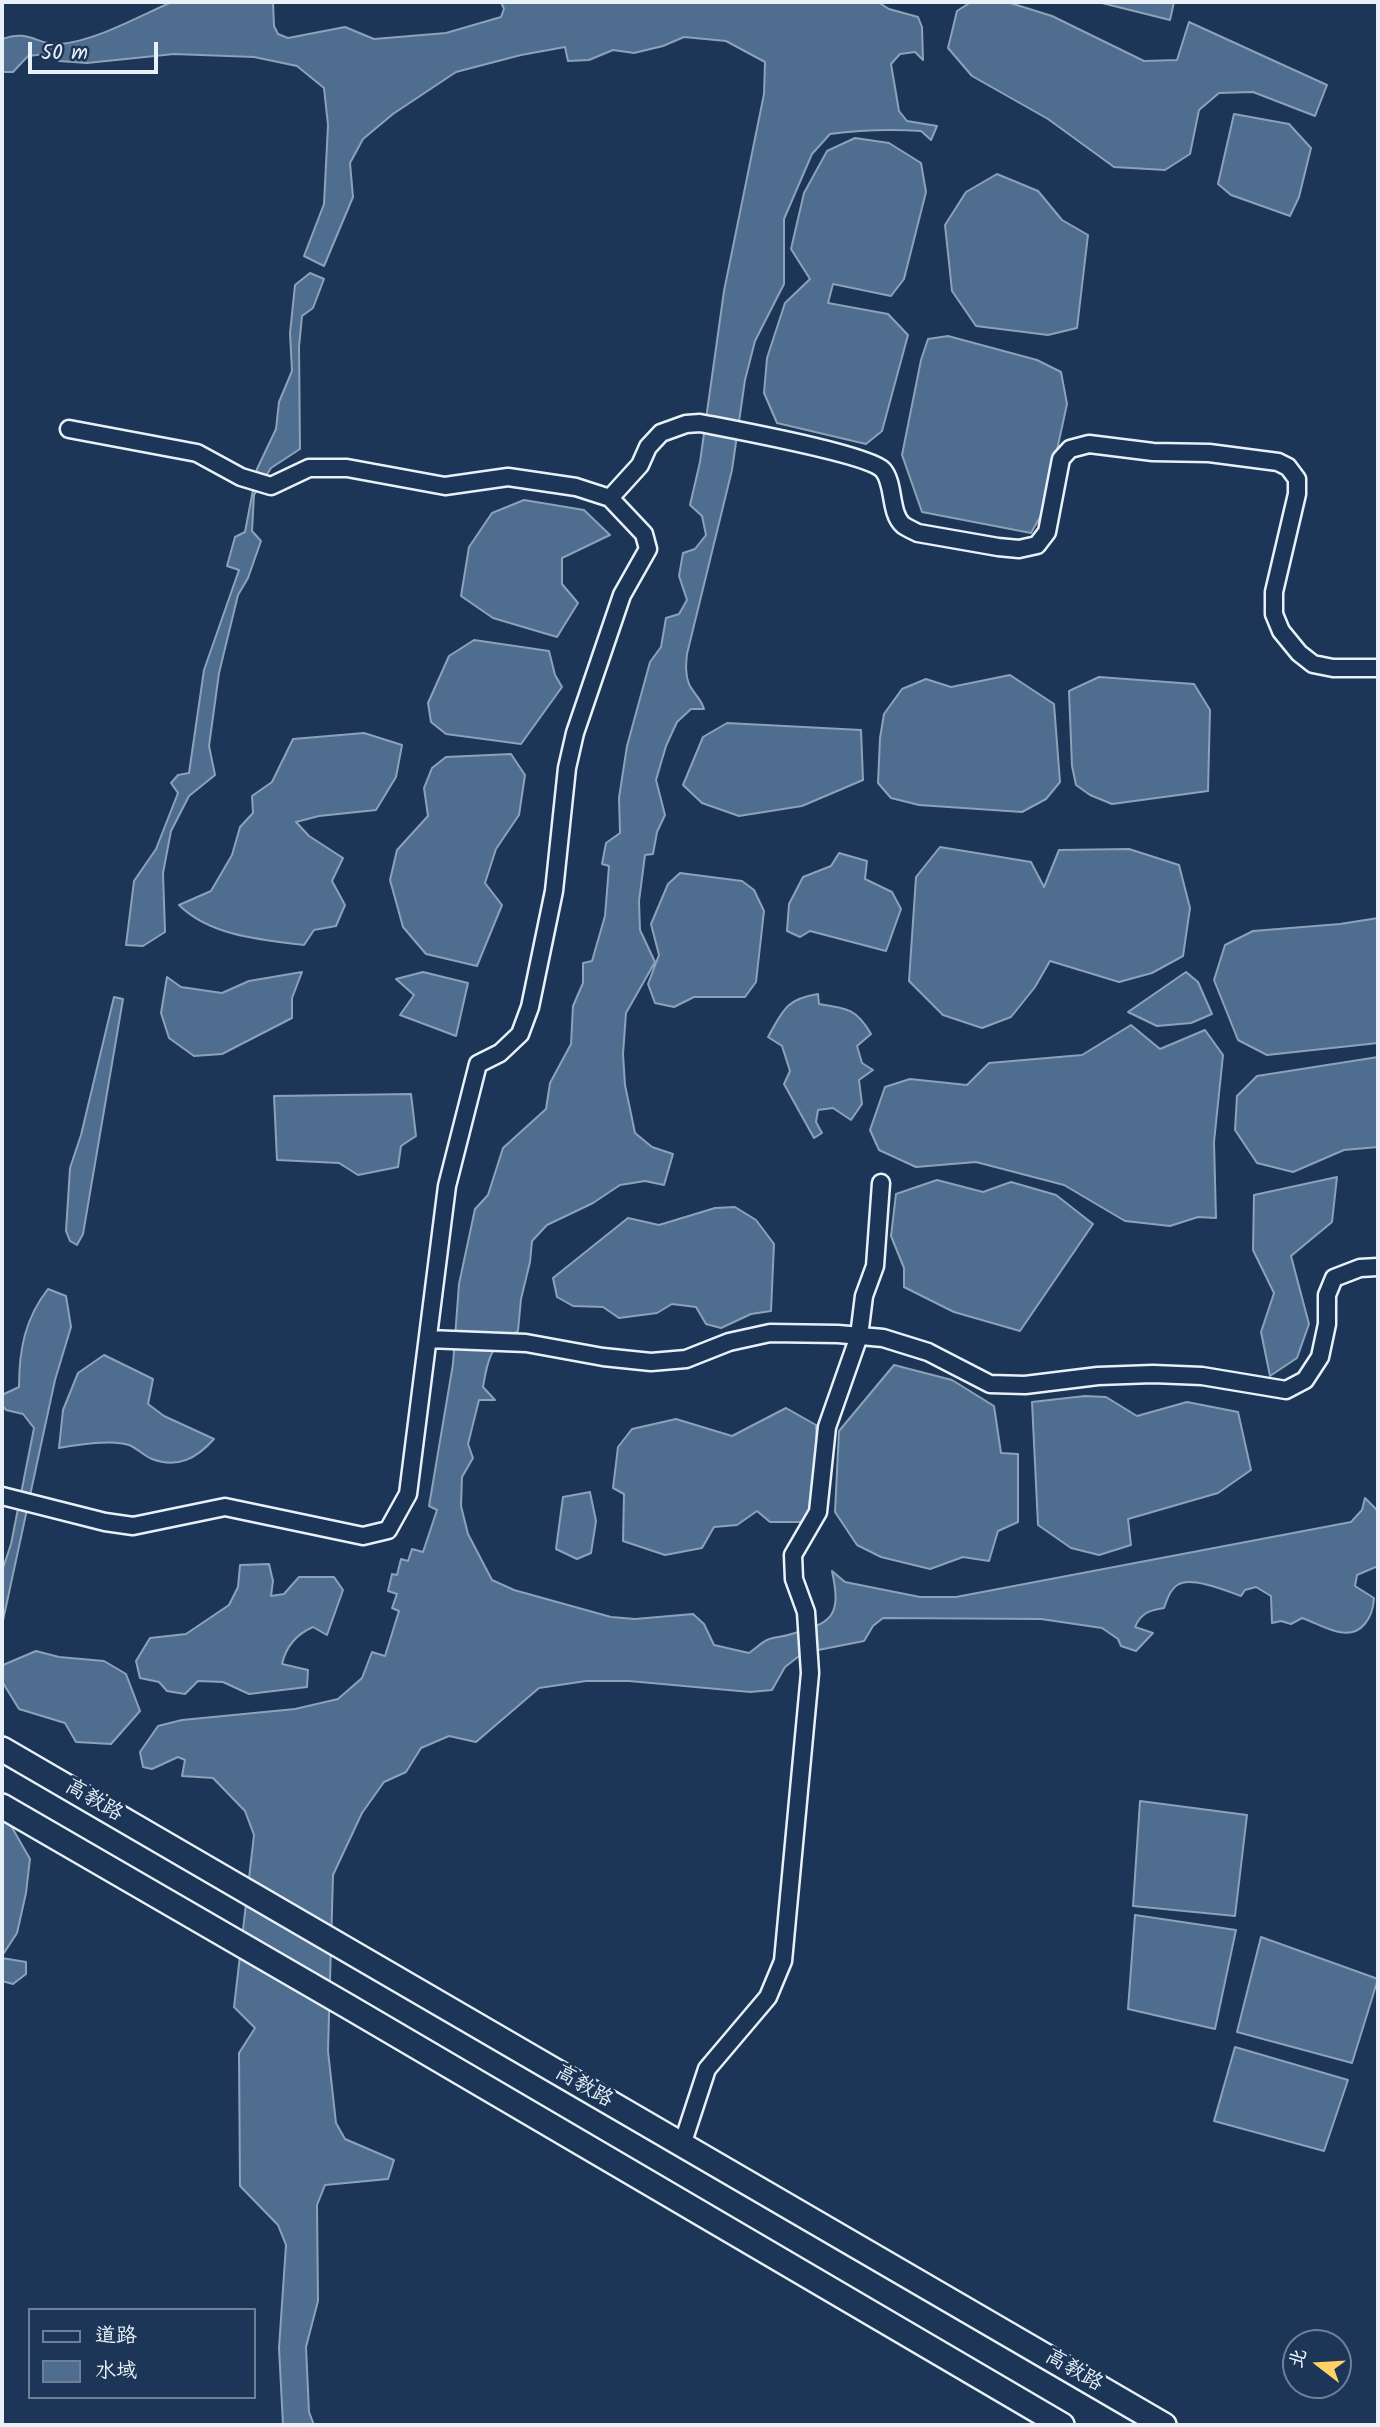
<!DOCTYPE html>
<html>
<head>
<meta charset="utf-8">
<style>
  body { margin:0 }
  #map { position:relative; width:1380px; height:2427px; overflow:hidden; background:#1d3557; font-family:Kalam,"LXGW WenKai TC",sans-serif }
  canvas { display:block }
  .frame { position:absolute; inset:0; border:4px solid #e8f1f8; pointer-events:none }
  .legend { position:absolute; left:28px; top:2308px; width:228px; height:91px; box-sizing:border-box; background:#1d3557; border:2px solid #6e8097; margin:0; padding:9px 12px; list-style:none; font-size:21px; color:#e8f1f8 }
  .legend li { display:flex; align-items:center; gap:14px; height:35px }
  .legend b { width:35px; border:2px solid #6e8097 }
  .north { position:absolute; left:1282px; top:2329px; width:70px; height:70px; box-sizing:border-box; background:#1d3557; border:2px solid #6e8097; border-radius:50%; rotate:287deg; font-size:19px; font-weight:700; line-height:28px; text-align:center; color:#e8f1f8 }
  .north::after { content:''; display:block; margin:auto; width:24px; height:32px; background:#ffd166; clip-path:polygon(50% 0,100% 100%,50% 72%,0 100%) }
  .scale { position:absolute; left:28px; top:42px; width:130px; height:32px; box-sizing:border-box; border:4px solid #e8f1f8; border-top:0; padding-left:9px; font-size:21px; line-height:24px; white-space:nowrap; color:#e8f1f8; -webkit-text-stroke:5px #1d3557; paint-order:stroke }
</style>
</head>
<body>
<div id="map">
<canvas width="1380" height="2427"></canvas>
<div class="frame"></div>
<ul class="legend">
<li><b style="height:9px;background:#1d3557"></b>道路</li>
<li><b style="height:19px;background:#4f6e8f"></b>水域</li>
</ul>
<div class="north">北</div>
<div class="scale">50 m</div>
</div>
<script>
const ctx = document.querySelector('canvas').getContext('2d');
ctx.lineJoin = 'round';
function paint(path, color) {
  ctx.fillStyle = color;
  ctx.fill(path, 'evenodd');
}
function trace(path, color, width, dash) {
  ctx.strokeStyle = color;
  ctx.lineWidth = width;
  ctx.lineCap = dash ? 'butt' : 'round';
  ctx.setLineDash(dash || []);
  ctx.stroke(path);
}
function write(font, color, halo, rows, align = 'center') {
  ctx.font = font + ' Kalam,"LXGW WenKai TC",sans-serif';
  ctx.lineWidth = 6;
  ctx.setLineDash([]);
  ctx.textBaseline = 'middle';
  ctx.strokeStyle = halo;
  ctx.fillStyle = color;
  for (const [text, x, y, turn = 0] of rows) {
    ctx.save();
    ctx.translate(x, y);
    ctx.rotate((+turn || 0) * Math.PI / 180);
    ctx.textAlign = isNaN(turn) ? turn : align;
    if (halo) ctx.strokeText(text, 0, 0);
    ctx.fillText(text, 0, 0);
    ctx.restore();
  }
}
const water = new Path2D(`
  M172 2H273L274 26 278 34 288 38 345 27 374 39 446 33 501 17 504 9 501 2H878L889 9 918 17 922 27 923 60 915 52 900 54 891 64 899 111 907 121 937 126 931 140 921 131C890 129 860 130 830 134L812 154 784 219V284L755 341 745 380 732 470 687 654C686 664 685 674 689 684 693 693 701 698 704 709H691L677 722 666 746 656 780 665 815 657 832 653 854 645 855 639 901 640 930 655 962 626 1013 623 1054 625 1085 635 1133 652 1147 673 1154 664 1185 645 1181 620 1185 593 1203 547 1225 532 1241 530 1262 521 1299 518 1331C490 1345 488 1358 483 1387L495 1400H479L468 1444 473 1458 462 1477 461 1506 468 1534 492 1580 514 1590 611 1617 635 1619 693 1614 704 1624 714 1645 749 1653C755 1649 761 1643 767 1640 773 1637 782 1637 788 1635 832 1623 842 1618 832 1571L845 1582 920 1597H956L1351 1522 1362 1510 1365 1498 1378 1511V1566L1357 1575 1355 1586 1374 1598C1373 1617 1362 1637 1339 1632 1327 1630 1314 1622 1302 1618L1291 1624 1281 1621 1272 1623 1271 1596 1256 1587 1245 1590 1241 1596C1227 1591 1193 1577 1179 1584 1170 1589 1167 1600 1164 1608 1150 1610 1141 1613 1135 1627L1153 1633 1136 1651 1121 1646 1118 1639 1102 1628 1041 1619 883 1618 873 1626 864 1641 803 1653 785 1667 772 1690 750 1692 629 1681H586L539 1688 476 1742 449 1736 421 1748 406 1772 384 1782 362 1813 333 1875 328 2051 336 2123 345 2139 394 2160 388 2179 325 2185 317 2205 318 2301 306 2347 309 2412 314 2425H283L279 2348 286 2245 278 2225 240 2186 239 2053 255 2028 234 2007 254 1835 245 1811 213 1778 182 1776 185 1760 178 1757 152 1769 143 1767 140 1752 158 1726 182 1720 295 1709 338 1699 362 1678 372 1652 385 1656 399 1611 392 1608 397 1594 388 1591 392 1574 397 1575 401 1559 408 1561 412 1549 423 1552 437 1510 429 1506 453 1364 459 1284 475 1209 488 1195 503 1148 546 1109 550 1083 571 1044 573 1006 583 983V963L592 961 605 916 609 866 602 864 606 843 620 833 619 798 627 746 650 662 661 647 666 618 679 614 687 600 679 576 683 553 695 549 706 535 702 516 690 505 700 462 724 291 764 94 765 62 726 41 684 37 663 46 634 53 613 50 589 60 568 61 565 47 521 55 456 72 393 114 363 139 350 163 353 197 324 266 304 256 324 204 328 125 324 88 297 66 254 57 174 54 87 63 59 61 54 53 28 56 13 72H2V39C31 29 35 45 60 44 96 41 139 16 172 2Z
  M971 2H1007L1052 16 1144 61 1177 60 1189 22 1327 85 1315 116 1253 92 1219 93 1199 110 1190 154 1165 170 1114 167 1048 119 972 76 948 48 957 11Z
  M1098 2H1174L1170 20Z
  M1234 114 1289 124 1311 148 1299 197 1290 216 1231 195 1218 184Z
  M855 138 889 143 921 163 926 192 904 279 891 296 833 284 828 303 888 314 908 335 882 431 866 444 777 423 764 393 767 358 785 303 810 279 791 249 804 193 827 151Z
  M997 174 1038 191 1062 220 1088 235 1077 328 1048 335 976 326 952 291 945 225 966 192Z
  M310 273 324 279 313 308 302 316 299 347 300 449 271 468 254 495 252 531 261 541 248 578 238 595 219 673 209 746 215 775 189 796 171 831 163 873 165 932 143 946 126 945 134 881 156 849 178 793 171 783 178 775 189 773 204 670 239 570 227 566 235 537 245 532 257 469 276 429 279 402 292 371 290 333 295 285Z
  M948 336 1037 360 1061 372 1067 404 1044 510 1031 533 922 512 902 455 921 360 928 339Z
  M524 500 584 510 610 535 562 558V584L578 603 557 637 493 618 461 596 469 547 492 513Z
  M474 640 549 651 555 675 562 687 521 744 446 734 431 722 428 703 449 656Z
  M1010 675 1054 704 1060 782 1046 799 1022 812 919 805 891 798 878 783 880 738 884 714 902 689 926 679 951 687Z
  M1099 677 1194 684 1210 710 1208 791 1112 804 1090 795 1076 785 1072 766 1069 691Z
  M727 723 861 730 863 780 802 806 739 816 702 803 683 785 703 737Z
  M364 733 402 745 396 777 376 810 319 816 296 822 309 836 343 858 332 881 345 905 336 926 314 930 304 945C262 940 210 936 179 905L211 891 232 855 240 827 253 813 252 796 272 782 293 739Z
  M511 754 525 775 519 815 496 849 485 883 502 905 477 966 426 954 403 927 390 880 397 850 428 816 424 788 432 768 446 757Z
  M940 847 1031 862 1044 887 1059 850 1129 849 1179 865 1190 908 1183 956 1152 973 1119 982 1050 961 1035 987 1011 1017 982 1028 943 1015 909 981 916 877Z
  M839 853 867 861 865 879 892 892 901 909 886 951 810 931 800 937 787 931 789 904 803 877 831 866Z
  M680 873 742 881 754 890 764 911 756 982 745 997H694L674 1007 655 1003 648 984 659 955 651 924 668 884Z
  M1378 918V1043L1267 1055 1238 1040 1214 980 1225 945 1253 931 1340 924Z
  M302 972 292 998V1018L222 1054 194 1056 169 1038 161 1013 167 977 181 987 222 993 249 981Z
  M423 972 468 983 456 1036 400 1015 414 995 396 979Z
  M1186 972 1198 982 1212 1014 1191 1023 1157 1026 1128 1012Z
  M818 994 819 1004C847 1008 857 1009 871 1034L857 1046 862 1063 873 1070 859 1080 862 1104 851 1120 833 1108 818 1110 816 1122 822 1133 814 1138 784 1084 790 1071 782 1046 768 1037C783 1010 786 999 818 994Z
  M114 997 123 999 83 1234 77 1245 70 1241 66 1231 70 1168 81 1135Z
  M1131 1025 1160 1049 1205 1030 1223 1055 1214 1142 1216 1218 1198 1217 1170 1226 1125 1221 1064 1185 976 1162 916 1167 879 1150 870 1130 885 1087 910 1079 967 1085 989 1063 1082 1055Z
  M1378 1057V1147L1344 1150 1293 1172 1257 1163 1235 1130 1237 1096 1257 1076Z
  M411 1094 416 1136 401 1146 398 1167 358 1175 339 1163 277 1160 274 1096Z
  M1337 1177 1332 1222 1291 1256 1309 1324 1297 1358 1270 1376 1261 1332 1274 1293 1253 1250 1254 1195Z
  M937 1180 983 1192 1011 1182 1056 1195 1093 1224 1020 1331 954 1312 904 1287V1268L891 1236 896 1194Z
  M735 1207 756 1220 774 1244 771 1311 751 1314 721 1328 706 1324 696 1307 672 1304 657 1313 619 1318 603 1307 573 1306 557 1297 553 1278 628 1218 659 1225 715 1208Z
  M48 1289 66 1296 71 1327 55 1380 2 1625V1571L11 1544 34 1428 23 1414 6 1410 2 1405V1395L19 1387C19 1350 25 1318 48 1289Z
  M104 1355 153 1379 148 1404 164 1416 214 1439C197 1458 178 1469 152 1459 144 1456 137 1448 129 1445 112 1439 77 1445 59 1448L63 1410 78 1373Z
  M894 1365 952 1380 994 1406 1001 1453 1018 1454V1522L998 1531 989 1561 963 1557 930 1569 881 1557 857 1545 835 1512 839 1431Z
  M1085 1396 1106 1397 1137 1416 1187 1402 1238 1412 1251 1470 1218 1493 1128 1519 1131 1545 1099 1555 1071 1548 1038 1525 1032 1402Z
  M786 1408 816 1425 818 1481 806 1522H770L757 1511 737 1525 714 1527 702 1548 665 1555 623 1541 624 1494 613 1488 618 1447 632 1429 676 1419 732 1436Z
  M590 1492 596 1521 591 1553 577 1559 556 1549 563 1497Z
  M269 1564 273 1581 271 1596 284 1594 299 1577H334L343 1590 327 1635 313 1627C297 1634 286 1646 282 1664L308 1670 307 1687 249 1694 223 1682 198 1681 185 1694 167 1691 159 1682 140 1678 136 1661 150 1638 186 1634 229 1605 238 1587 240 1565Z
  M36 1651 59 1657 104 1661 126 1674 140 1711 111 1744 76 1742 65 1723 19 1709 3 1683V1665Z
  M2 1798 10 1824 30 1859 26 1893 17 1933 2 1956Z
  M1140 1801 1247 1815 1235 1916 1133 1906Z
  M1135 1915 1236 1930 1215 2029 1128 2009Z
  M1261 1937 1378 1979 1352 2063 1237 2032Z
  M2 1958 26 1962V1974L13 1984 2 1981Z
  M1235 2047 1348 2080 1324 2151 1214 2121Z`);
paint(water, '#4f6e8f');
trace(water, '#8ca2b9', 2);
const minor = new Path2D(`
  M610 498 640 465 648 447 661 433 686 424 700 423C730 429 868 454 883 470 895 484 889 512 903 525 907 528 914 531 918 533L998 547 1019 549 1037 545 1047 532 1061 459 1070 449 1089 444 1153 452 1209 453 1278 462 1288 467 1297 479V494L1274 592V614L1281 631 1299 653 1313 664 1333 668H1378
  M428 1339 526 1343 603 1357 651 1362 686 1359 729 1342 770 1333 838 1334 883 1338 928 1352 990 1384 1025 1385 1098 1376 1153 1374 1202 1376 1286 1390 1305 1380 1320 1357 1327 1324V1295L1334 1278 1360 1268 1378 1267
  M2 1496 105 1522 133 1526 225 1507 363 1536 388 1530 408 1494 447 1186 478 1064 500 1053 520 1034 530 1007 554 891 567 768 575 733 622 595 648 549 644 534 610 498 576 487 508 477 445 486 347 468H309L271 486 241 477 197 453 69 429
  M682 2145 707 2069 768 1997 783 1961 810 1673 806 1612 794 1579 793 1555 818 1512 827 1427 859 1336 864 1296 875 1266 881 1183`);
const secondary = new Path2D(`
  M2 1749 1164 2425
  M2 1806 349 2007 1062 2425`);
trace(minor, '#e8f1f8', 21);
trace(secondary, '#e8f1f8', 28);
trace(minor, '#1d3557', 16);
trace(secondary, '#1d3557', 23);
write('21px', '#e8f1f8', '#1d3557', [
  ["高教路",93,1802,30],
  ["高教路",583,2088,30],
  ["高教路",1073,2372,30]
]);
</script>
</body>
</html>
